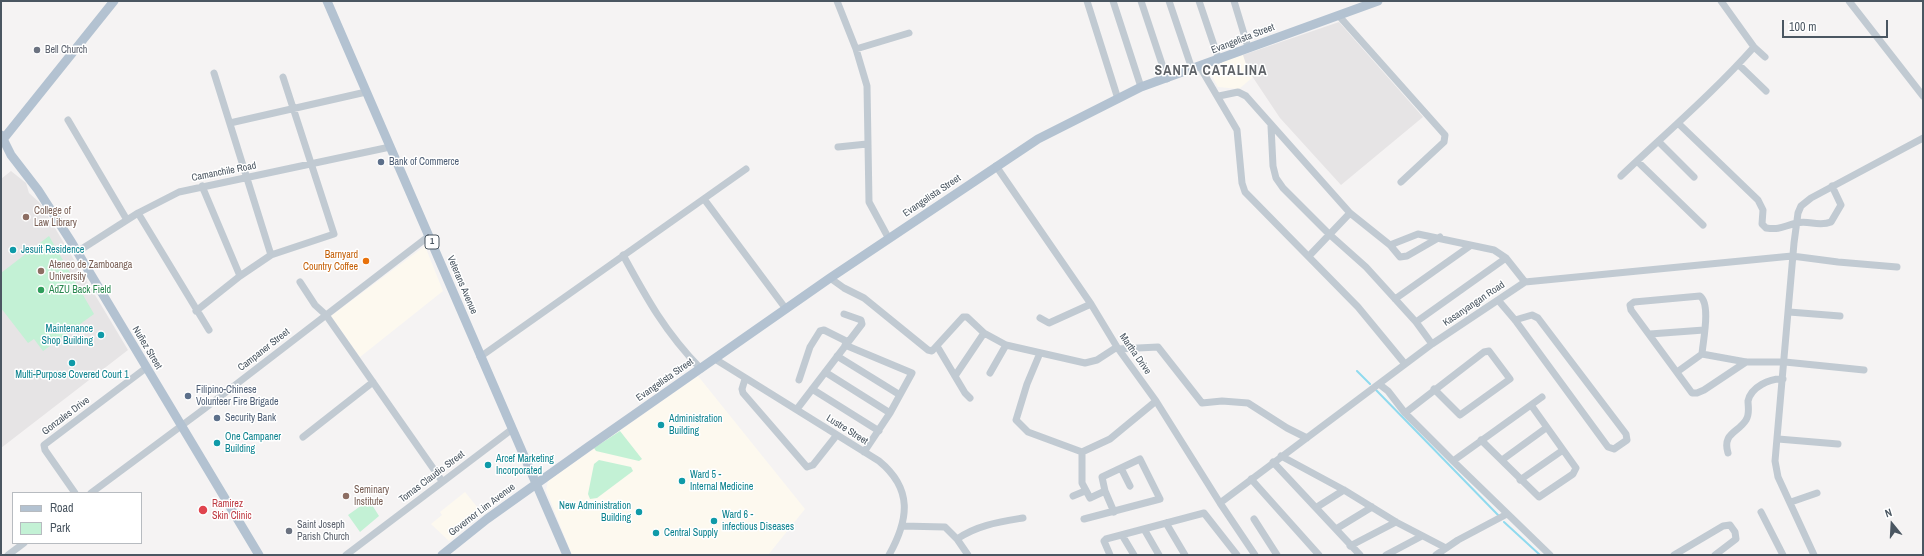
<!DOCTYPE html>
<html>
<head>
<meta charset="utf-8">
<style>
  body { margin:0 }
  #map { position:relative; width:1924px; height:556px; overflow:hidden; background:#f5f3f3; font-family:"Archivo Narrow",sans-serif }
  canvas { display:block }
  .frame { position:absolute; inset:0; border:2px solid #4a5661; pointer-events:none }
  .legend { position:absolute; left:12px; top:492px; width:130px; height:52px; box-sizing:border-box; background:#fff; border:1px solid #b7bbc0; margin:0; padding:5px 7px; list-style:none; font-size:12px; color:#4a5661 }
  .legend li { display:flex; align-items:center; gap:8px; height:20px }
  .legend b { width:20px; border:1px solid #b7bbc0 }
  .north { position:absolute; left:1872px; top:504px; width:40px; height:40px; -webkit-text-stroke:3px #fff; paint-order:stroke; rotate:342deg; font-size:11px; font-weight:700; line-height:16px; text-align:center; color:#4a5661 }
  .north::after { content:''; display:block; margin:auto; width:14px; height:18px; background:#4a5661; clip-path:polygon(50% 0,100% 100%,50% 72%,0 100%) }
  .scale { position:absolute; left:1782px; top:20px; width:106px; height:18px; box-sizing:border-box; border:2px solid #4a5661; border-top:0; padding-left:5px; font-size:12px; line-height:14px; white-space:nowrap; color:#4a5661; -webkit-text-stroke:3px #fff; paint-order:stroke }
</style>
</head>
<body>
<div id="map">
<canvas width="1924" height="556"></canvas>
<div class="frame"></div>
<ul class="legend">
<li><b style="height:5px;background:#b3c2d1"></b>Road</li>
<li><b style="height:11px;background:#c3f1d5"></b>Park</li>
</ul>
<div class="north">N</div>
<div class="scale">100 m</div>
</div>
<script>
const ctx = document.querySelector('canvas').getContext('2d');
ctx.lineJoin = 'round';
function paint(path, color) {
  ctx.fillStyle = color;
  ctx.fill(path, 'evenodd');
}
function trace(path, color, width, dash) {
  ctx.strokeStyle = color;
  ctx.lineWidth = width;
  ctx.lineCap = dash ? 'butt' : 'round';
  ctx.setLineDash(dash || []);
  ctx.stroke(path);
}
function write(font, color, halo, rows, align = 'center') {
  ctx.font = font + ' "Archivo Narrow",sans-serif';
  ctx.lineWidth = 3;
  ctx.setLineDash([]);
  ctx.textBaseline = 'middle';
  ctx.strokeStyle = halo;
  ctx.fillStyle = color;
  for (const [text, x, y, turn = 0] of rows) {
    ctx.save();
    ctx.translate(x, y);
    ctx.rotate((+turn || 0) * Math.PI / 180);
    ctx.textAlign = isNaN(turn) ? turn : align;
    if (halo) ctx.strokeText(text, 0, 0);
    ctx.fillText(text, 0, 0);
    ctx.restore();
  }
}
paint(new Path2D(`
  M1243 55 1248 70 1253 77 1239 89 1218 87 1207 67Z
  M425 246 443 291 360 357 331 316Z
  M698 376 805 509 768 555H572L546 490 548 481Z
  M465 492 482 513 449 541 431 524 442 515 440 512Z`), '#fdf9ef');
paint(new Path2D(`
  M1339 22 1423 117 1341 185 1280 118 1248 70 1243 55Z
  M11 171 26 183 29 193 40 203 128 350 1 448V179Z`), '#e6e4e5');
paint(new Path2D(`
  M49 236 94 314 43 351 34 339 28 343 1 308V273Z
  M620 431 642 459 639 461 596 451 594 448Z
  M599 460 631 467 633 471 597 498 590 499 588 494 594 464Z
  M369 500 379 516 360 532 348 515Z`), '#c3f1d5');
trace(new Path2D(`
  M1357 371 1370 384
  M1376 390 1498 515
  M1504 522 1540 555`), '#90daee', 2);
trace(new Path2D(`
  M837 1 856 49 867 86 869 202 889 239
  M1087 1 1118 99
  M1113 1 1141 87
  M1141 1 1167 79
  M1169 1 1192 69
  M1199 1 1219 60
  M1234 1 1248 47
  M1849 1 1923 96
  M1339 16 1445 135 1444 142 1401 182
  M1754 47 1765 57
  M856 49 909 33
  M1739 65 1766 91
  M1200 67 1237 130 1242 183 1245 192 1358 307 1405 364
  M214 73 271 255
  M1219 96 1238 92 1246 96 1350 213 1390 245 1400 257 1407 256 1440 237
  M68 120 127 220
  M230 123 366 92
  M1679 124 1758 200 1763 210 1762 224 1766 228C1782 230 1783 226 1797 223 1808 220 1819 227 1831 222L1841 205 1832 186
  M1271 126 1273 166 1276 178 1283 188 1329 234 1366 267 1416 322 1432 344
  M1659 142 1694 177
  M838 147 867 144
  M1637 161 1703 225
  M996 166 1091 304 1117 347 1156 401 1220 503 1255 555
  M1621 176C1666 133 1713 93 1754 47L1721 1
  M202 186 240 276
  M704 199 786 309
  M138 213 209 330
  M1390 245 1418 234 1494 250 1506 258 1525 282
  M77 252 138 213 179 192 390 147
  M623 255C647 299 665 332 701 369
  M1309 256 1350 213
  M830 278 844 288 864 298 928 350 932 351 963 317H967L984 333 955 376
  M300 282 315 305 326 315 442 481
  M1395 299 1470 246
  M1498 300 1515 320 1608 447 1614 449 1627 440 1626 434 1538 318 1532 315 1515 320
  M196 311 240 276 271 255 334 234 283 77
  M1789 312 1840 316
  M1040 318 1049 323 1091 304
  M1416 322 1506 258
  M984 333 1006 345 1085 363 1097 360 1117 347
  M1650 334 1704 330
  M845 345 912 373 890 413 864 452
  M937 346 965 393 970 398
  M1118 349 1158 347 1202 403 1222 401 1248 403 1287 428 1307 438
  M1040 353 1027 384 1016 420 1028 432 1082 452V483L1090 498 1105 491 1114 512
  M1702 354C1703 341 1711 304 1700 296L1634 302 1630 305 1631 310 1692 393H1697L1704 390 1746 362
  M837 356 900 395
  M480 357 746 169
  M715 359 879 461C913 489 909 519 889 555
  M825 372 890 413
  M1677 372 1702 354 1746 362H1785L1864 370
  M990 373 1006 345
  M745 379 742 389 743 393 807 467 813 465 836 436
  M799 380 810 347 820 331 824 330 848 342
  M1379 384 1388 391 1405 413 1453 461 1550 555
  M812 389 879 431
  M797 409 862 324 861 320 844 314
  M1405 413 1484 352 1489 351 1510 379 1460 415 1434 389
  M303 437 373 382
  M1778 439 1838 444
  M1481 440 1539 497 1573 474 1576 468 1531 405
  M1082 452 1110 439 1156 401
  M1728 453C1722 433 1738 433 1746 420 1750 414 1748 407 1748 401 1751 387 1770 378 1783 379
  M1281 456 1344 490 1396 522 1446 548
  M1502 460 1546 428
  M1453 461 1542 397
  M1273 462 1360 555
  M1121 468 1130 486
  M1251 479 1319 555
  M1520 480 1563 450
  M75 493 45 450 44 445 146 368
  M91 493 204 409 429 236
  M1073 496 1085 491
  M1791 502 1817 493
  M1220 503 1432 344 1525 282 1792 256 1838 262 1897 267
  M1317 507 1344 490
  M1761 512 1783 555
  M1084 519 1160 499 1140 459 1102 477 1105 491
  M1254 519 1277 555
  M1166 523 1185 555
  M902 526 945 527 957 539 968 555
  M1144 529 1159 555
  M1336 529 1372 507
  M1122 535 1134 555
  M957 539C977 525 999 522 1023 518
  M1350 546 1396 522
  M8 555 24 543
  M346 555 511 430
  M1110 555 1104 541 1106 539 1204 513 1237 555
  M1386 555 1422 536
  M1436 555 1458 540 1507 514
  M1674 555 1723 526 1730 525 1735 532 1736 539 1715 555
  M1814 555 1778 477 1775 461 1794 243 1798 213 1801 206 1811 198 1923 138`), '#c1cad2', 7);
trace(new Path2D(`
  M327 1 567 555
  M1 135 11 155 38 190 72 243 259 555
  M1 142 114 1
  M442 555 487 519 588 447 830 278 1038 139 1141 87 1378 1`), '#b3c2d1', 9);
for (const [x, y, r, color] of [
  [37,50,4,"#6b7280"],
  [381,162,4,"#5c6f8a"],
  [26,217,4,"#8d6e63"],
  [13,250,4,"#0f9aa8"],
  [366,261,4,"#e8710a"],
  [41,271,4,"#8d6e63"],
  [41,290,4,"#2e9e5b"],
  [101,335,4,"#0f9aa8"],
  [72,363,4,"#0f9aa8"],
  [188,396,4,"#5c6f8a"],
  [217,418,4,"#5c6f8a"],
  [661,425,4,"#0f9aa8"],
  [217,443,4,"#0f9aa8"],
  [488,465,4,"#0f9aa8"],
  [682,481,4,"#0f9aa8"],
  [346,496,4,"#8d6e63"],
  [203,510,5,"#e0444e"],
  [639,512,4,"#0f9aa8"],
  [714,521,4,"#0f9aa8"],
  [289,531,4,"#6b7280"],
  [656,533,4,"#0f9aa8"]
]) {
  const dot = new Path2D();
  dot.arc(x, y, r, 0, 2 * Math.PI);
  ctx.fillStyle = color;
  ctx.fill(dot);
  trace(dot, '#fff', 1.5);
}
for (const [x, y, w] of [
  [432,242,14]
]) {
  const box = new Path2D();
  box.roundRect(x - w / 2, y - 7, w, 14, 3);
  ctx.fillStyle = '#fff';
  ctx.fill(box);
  trace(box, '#4a5661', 1);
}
write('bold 9px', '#4a5661', null, [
  ["1",432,242]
]);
write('10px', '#4a5661', '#fff', [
  ["Evangelista Street",1243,39,-21],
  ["Camanchile Road",224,172,-11],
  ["Evangelista Street",932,196,-34],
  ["Veterans Avenue",462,285,67],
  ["Kasanyangan Road",1474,304,-34],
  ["Nuñez Street",147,348,59],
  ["Campaner Street",264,350,-38],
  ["Martha Drive",1135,354,55],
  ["Evangelista Street",665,380,-35],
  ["Gonzales Drive",66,416,-37],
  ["Lustre Street",847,430,32],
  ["Tomas Claudio Street",432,477,-37],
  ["Governor Lim Avenue",482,510,-37]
]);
write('10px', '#5b616d', '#fff', [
  ["Bell Church",45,50],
  ["Saint Joseph",297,525],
  ["Parish Church",297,537]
], 'left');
write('10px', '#4e5e75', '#fff', [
  ["Bank of Commerce",389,162],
  ["Filipino-Chinese",196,390],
  ["Volunteer Fire Brigade",196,402],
  ["Security Bank",225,418]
], 'left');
write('10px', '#785e54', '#fff', [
  ["College of",34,211],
  ["Law Library",34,223],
  ["Ateneo de Zamboanga",49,265],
  ["University",49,277],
  ["Seminary",354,490],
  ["Institute",354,502]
], 'left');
write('10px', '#0d838f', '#fff', [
  ["Jesuit Residence",21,250],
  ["Maintenance",93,329,"right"],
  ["Shop Building",93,341,"right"],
  ["Multi-Purpose Covered Court 1",72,375,"center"],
  ["Administration",669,419],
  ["Building",669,431],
  ["One Campaner",225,437],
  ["Building",225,449],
  ["Arcef Marketing",496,459],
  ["Incorporated",496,471],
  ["Ward 5 -",690,475],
  ["Internal Medicine",690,487],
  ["New Administration",631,506,"right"],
  ["Building",631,518,"right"],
  ["Ward 6 -",722,515],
  ["infectious Diseases",722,527],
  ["Central Supply",664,533]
], 'left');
write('10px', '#c56008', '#fff', [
  ["Barnyard",358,255],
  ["Country Coffee",358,267]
], 'right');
write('10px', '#27864d', '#fff', [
  ["AdZU Back Field",49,290]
], 'left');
write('10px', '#be3a42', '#fff', [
  ["Ramirez",212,504],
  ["Skin Clinic",212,516]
], 'left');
ctx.letterSpacing = '1px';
write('bold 14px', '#5f6368', '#fff', [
  ["SANTA CATALINA",1211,71]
]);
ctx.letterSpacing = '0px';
</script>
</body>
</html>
